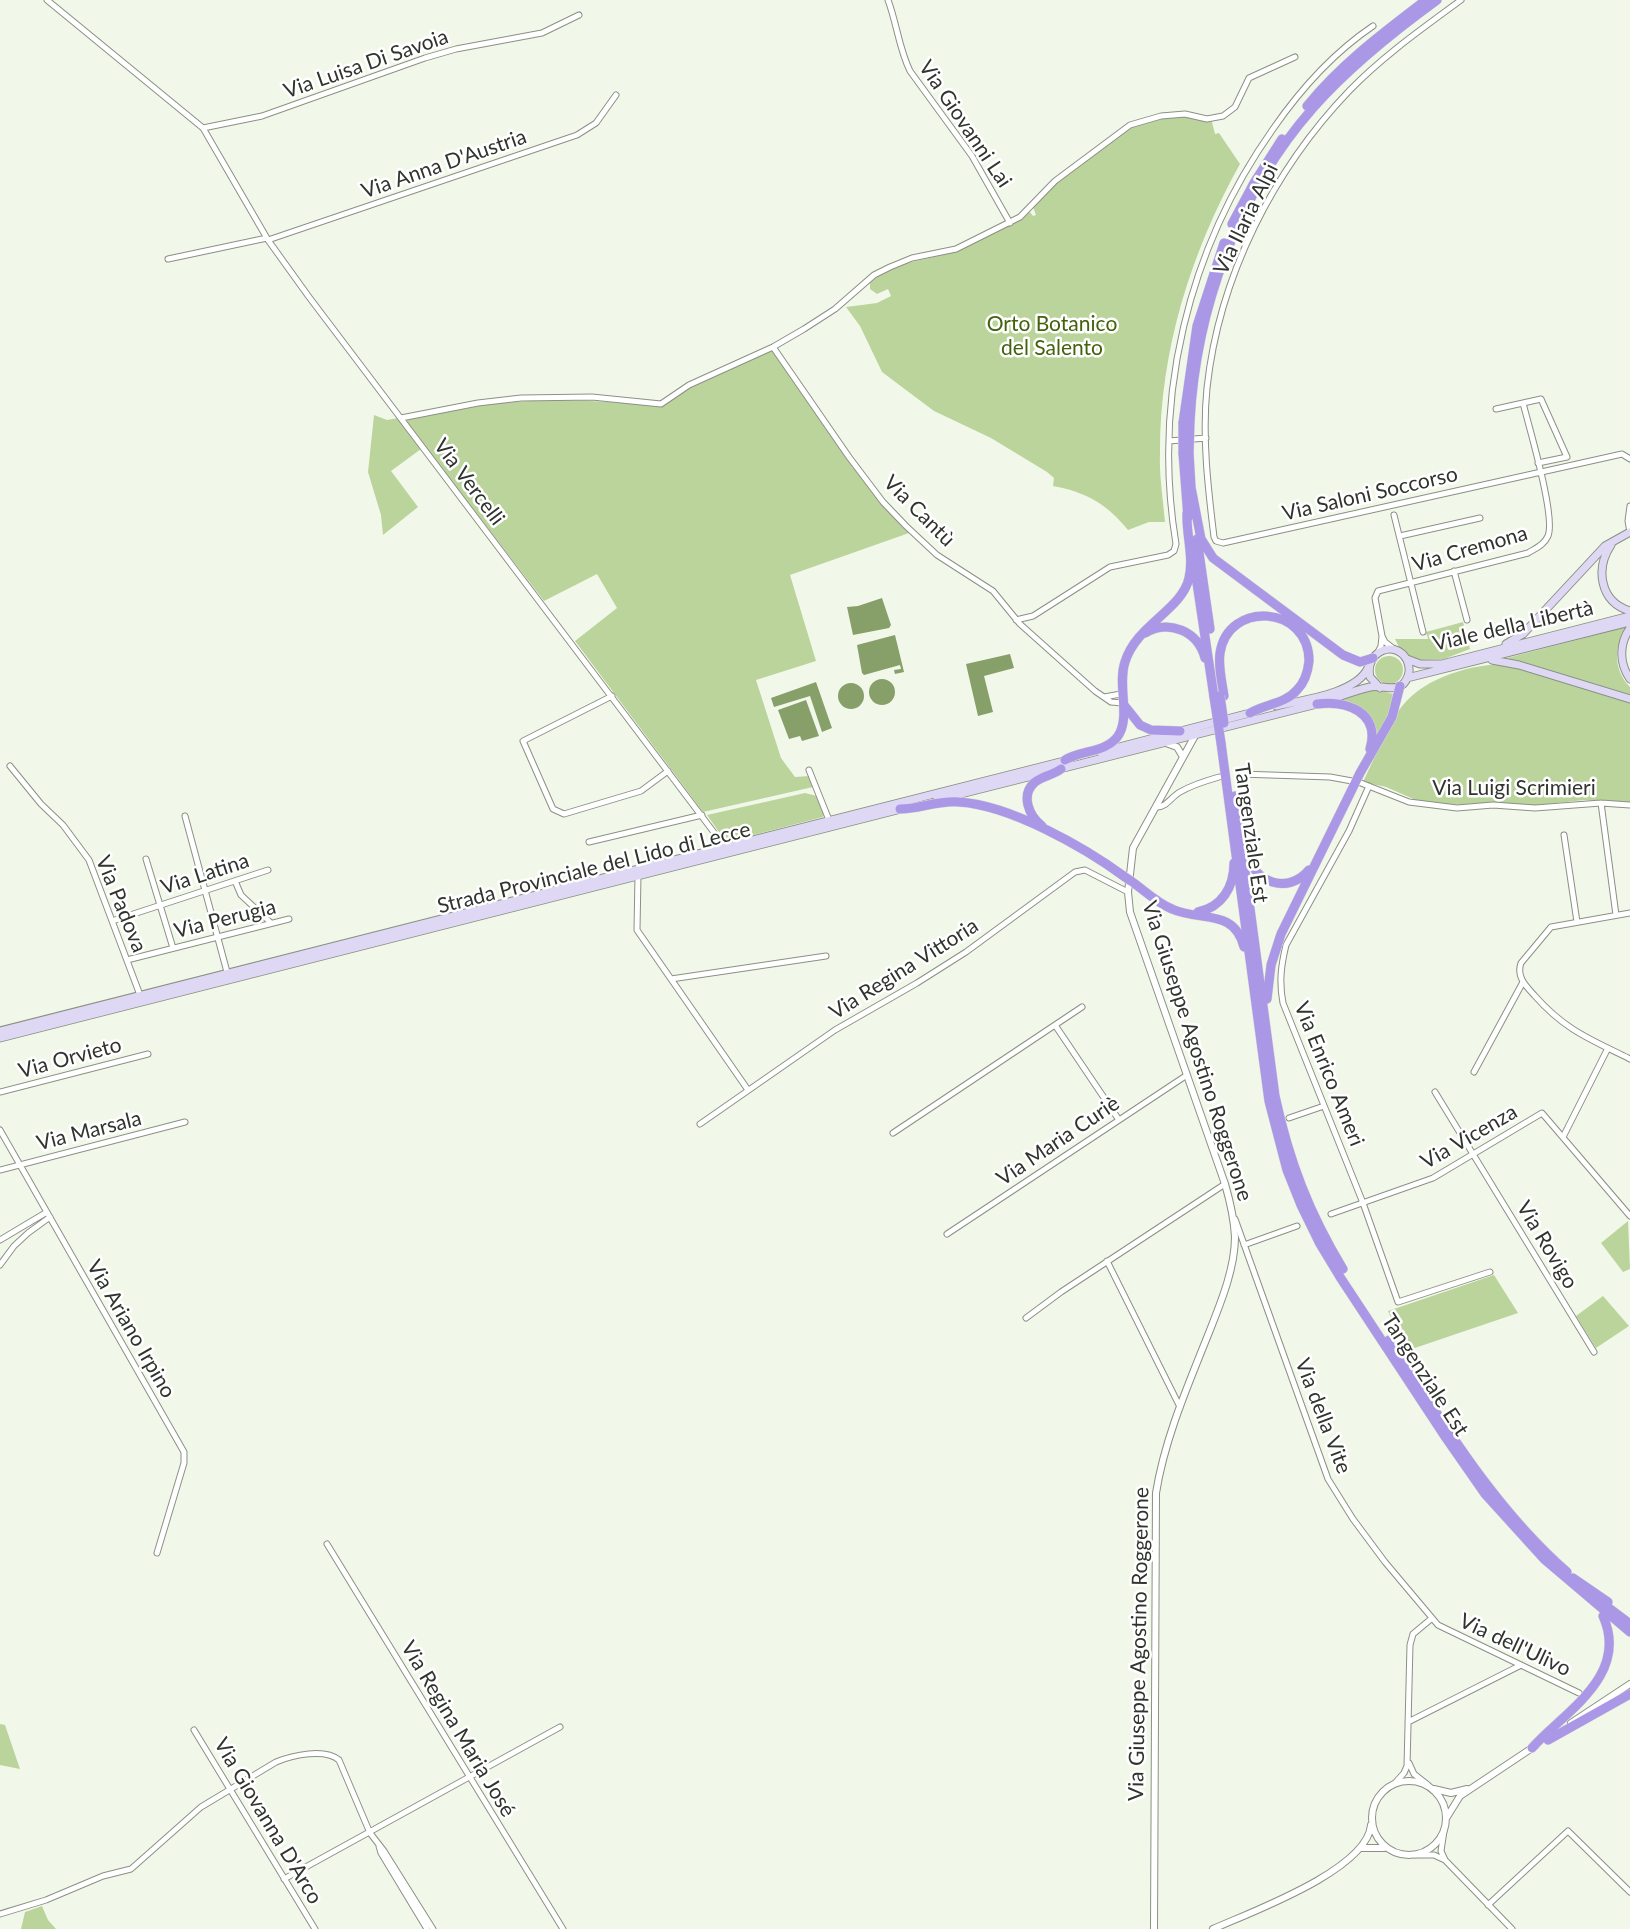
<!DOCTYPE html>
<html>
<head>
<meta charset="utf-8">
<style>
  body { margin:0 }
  canvas { display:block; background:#f1f8ea }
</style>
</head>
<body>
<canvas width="1630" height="1929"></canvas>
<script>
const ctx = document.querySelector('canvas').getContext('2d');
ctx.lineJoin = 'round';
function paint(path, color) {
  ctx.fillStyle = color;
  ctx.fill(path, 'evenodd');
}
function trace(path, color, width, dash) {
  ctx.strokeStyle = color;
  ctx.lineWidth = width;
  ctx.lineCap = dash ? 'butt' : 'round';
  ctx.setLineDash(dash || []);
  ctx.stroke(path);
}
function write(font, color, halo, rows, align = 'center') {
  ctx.font = font + ' Lato,sans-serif';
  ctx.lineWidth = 5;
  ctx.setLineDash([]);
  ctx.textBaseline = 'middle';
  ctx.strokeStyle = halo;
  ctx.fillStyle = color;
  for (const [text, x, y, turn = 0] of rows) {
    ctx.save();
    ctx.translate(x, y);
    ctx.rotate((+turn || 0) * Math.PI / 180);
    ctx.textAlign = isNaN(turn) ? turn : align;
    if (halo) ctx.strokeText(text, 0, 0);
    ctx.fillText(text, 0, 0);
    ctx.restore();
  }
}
paint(new Path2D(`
  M1187 116 1212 122 1215 134 1219 133 1240 164C1191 252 1160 350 1160 452 1159 475 1163 499 1165 522H1149L1128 530C1107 504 1086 492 1053 486L1054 478 1047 472 991 438 934 411 882 372 860 326 846 307 877 303 891 296 888 289 877 294 870 289V283C895 259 927 262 957 250 979 242 1000 229 1021 219L1030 212 1033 216 1036 215 1033 207C1048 186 1110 135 1134 126 1151 119 1169 117 1187 116Z
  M769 351H773L880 502 909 533 790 575 816 661 756 680 781 758 795 777 810 776 813 787 703 812 575 641 617 608 597 574 544 601 408 424 407 420C419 414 436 413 449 411 519 397 588 398 659 407L688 388Z
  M374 415 387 420 398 418 421 449 391 471 418 507 383 535 381 515 368 472Z
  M1463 622 1470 649 1444 659 1413 660 1399 647 1395 639H1428L1426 632Z
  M1628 627C1613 644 1613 670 1630 687V695L1532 665 1503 659Z
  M1375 670a14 14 0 1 1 28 0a14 14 0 1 1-28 0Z
  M1506 664 1630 703V803L1584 800 1528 806 1434 804 1418 801 1386 787 1363 782C1374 760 1388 723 1403 705 1426 677 1472 664 1506 664Z
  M1373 689 1393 694 1391 708 1375 742 1374 727 1340 700Z
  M805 793 817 796 824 814 823 817 726 842 707 815Z
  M1628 1221 1630 1269 1623 1272 1601 1243Z
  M1494 1275 1518 1313 1406 1351 1388 1311Z
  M1603 1296 1629 1326 1596 1348 1576 1316Z
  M0 1724 5 1725 20 1769 0 1765Z
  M42 1906 48 1920 56 1929H21L25 1912Z`), '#bbd49c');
paint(new Path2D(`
  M882 598 891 625 889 628 853 635 847 607 858 606Z
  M895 635 904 672 895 674 894 670 901 669 900 665 864 675 862 673 857 645Z
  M1010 654 1014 668 984 676 993 712 978 716 966 664Z
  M869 692a13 13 0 1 1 26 0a13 13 0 1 1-26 0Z
  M816 682 832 728 822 732 810 696 774 707 771 698Z
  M838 696a13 13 0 1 1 26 0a13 13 0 1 1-26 0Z
  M806 700 819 736 802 741 800 736 789 739 778 710Z`), '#879f68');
const minor = new Path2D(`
  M47 0 203 128 268 240 309 297 725 847
  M888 0C897 24 899 49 910 71L972 156 1010 223
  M1461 0C1423 28 1383 56 1350 90 1273 170 1219 277 1207 388 1202 437 1208 488 1214 537L1216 541 1223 543 1622 454 1630 459
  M203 128 262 116 425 58 456 49 542 33 579 15
  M268 240 577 135 596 123 616 95
  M168 259 267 238
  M773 347 849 457 883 502 906 526 937 555 993 591 1020 624 1095 691 1111 702 1123 703
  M1496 409 1523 403
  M401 418 478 403 521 398 592 397 661 404 689 385 773 347 804 329 835 309 874 275 890 267 912 258 956 249 1020 217 1055 181 1130 125 1161 116 1185 114 1207 119 1223 116 1235 107 1249 78 1295 57
  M1169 441 1206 438
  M1394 515 1423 632
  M1630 532 1628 521 1630 506
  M1400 536 1480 518
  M1454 571 1467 620
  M1016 620 1033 616 1110 567 1168 555 1174 551 1176 544C1152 398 1188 249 1273 129 1300 90 1333 53 1373 26
  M1382 636 1375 598 1378 591 1528 553C1536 548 1544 545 1548 536 1556 517 1529 427 1523 403L1541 399 1567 457 1538 463
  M1378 652 1381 646 1382 636 1385 642 1394 649
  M612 696 523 741 553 809 564 814 641 791 668 771
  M1104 697 1121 694
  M10 766 41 804 63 825 89 860 140 995
  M809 770 829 820
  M1240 774 1330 777 1352 781
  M1361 783 1409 802 1457 808 1493 805 1535 808 1601 803 1630 805
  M1369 786 1349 831 1286 945C1281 966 1279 982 1283 1003L1363 1203 1398 1302 1490 1272
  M1601 803 1616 915
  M1157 807C1167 807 1171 797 1180 792 1192 785 1205 781 1219 777
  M185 816 227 972
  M1564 835 1577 922
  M589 842 702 815
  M146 859 173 948
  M638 875 637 930 748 1090
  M235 881 241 895 271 923
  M1630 913 1551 927 1521 963C1516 977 1526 986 1535 996 1565 1030 1590 1039 1630 1059
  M112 921 268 870
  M127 960 289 919
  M671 979 826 956
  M1055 1025 1119 1120
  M1474 1072 1523 982
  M0 1092 148 1054
  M1435 1092 1594 1352
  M1289 1118 1324 1106
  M700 1124 835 1030 917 983 966 952 1075 872 1085 870 1128 892
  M0 1130 184 1452V1463L157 1553
  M893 1133 1082 1007
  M1563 1137 1608 1048
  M0 1170 185 1122
  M1331 1214 1433 1178 1542 1113 1630 1216
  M1235 1219 1328 1479 1353 1519 1385 1562 1438 1625 1579 1693
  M947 1234 1187 1075
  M0 1240 47 1212
  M1244 1245 1297 1226
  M1107 1261 1180 1407
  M0 1265 14 1246 28 1233 50 1217
  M1026 1318 1061 1292 1225 1184
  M327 1544 563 1929
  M1408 1722 1521 1665
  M194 1730 315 1929
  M1409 1763 1414 1774 1428 1785
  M1395 1783 1404 1773 1407 1766 1410 1645 1413 1634 1431 1619
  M1444 1831 1441 1851 1445 1860
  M379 1846 381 1853 427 1929
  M1415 1855H1434L1445 1860 1512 1929
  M284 1879 560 1727
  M1488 1905 1568 1831 1630 1892
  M0 1914 46 1900 103 1876 131 1869 201 1807 276 1762C293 1755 325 1748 339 1760L370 1833 384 1851 433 1929`);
const tertiary = new Path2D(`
  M1166 743 1177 747 1183 757
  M1571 1723 1630 1684
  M1372 1818a37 37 0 1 1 74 0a37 37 0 1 1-74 0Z
  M1434 1789 1451 1793 1467 1789
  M1447 1817 1460 1796 1535 1746
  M1361 1848H1384
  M1154 1929 1156 1493C1165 1437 1189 1383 1210 1330 1221 1302 1235 1268 1235 1237 1234 1218 1230 1201 1225 1184L1130 912 1128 892 1133 848 1197 732
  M1213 1929C1251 1912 1367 1870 1371 1825`);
const secondary = new Path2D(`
  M1611 545C1595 569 1600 602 1630 611
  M1630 628C1619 644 1619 663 1630 679
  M1506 644 1523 634 1605 546 1630 532
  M1407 659 1420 664H1442L1630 616
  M1492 660 1519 665 1630 699
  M1407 678 1630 622
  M1276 706C1302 700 1356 694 1368 668
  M1100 752 1254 712
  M937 800 1317 704C1334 699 1352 691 1370 687 1384 684 1401 696 1408 676 1410 671 1409 665 1407 660 1395 638 1364 652 1370 677L1380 688
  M0 1031 1068 760
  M0 1038 905 808`);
const trunk = new Path2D(`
  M1307 106C1341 64 1384 32 1426 0
  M1232 224 1254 183 1282 139
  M1190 421C1196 309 1238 193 1313 108 1349 67 1393 32 1437 0
  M1183 423 1197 326 1224 243
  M1183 453 1188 518
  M1189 453 1191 487
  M1190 482 1201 539 1213 558 1343 655 1360 662 1373 658
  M1197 539 1210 629
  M1194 563 1214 697
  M1145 633C1169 619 1198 631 1205 658
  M1224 696C1222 682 1218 667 1220 653 1228 600 1309 605 1309 661 1308 671 1304 683 1297 690 1285 704 1265 704 1250 713
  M1317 704C1346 700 1381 712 1370 749
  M1124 705 1140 725 1151 730 1180 731
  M1221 743 1269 1101 1287 1170 1301 1205 1320 1244 1340 1277 1446 1438 1485 1494 1544 1559 1630 1632
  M1065 760C1081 750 1106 753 1118 736 1131 717 1117 685 1125 662 1136 625 1182 610 1189 578 1194 557 1186 534 1187 513
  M1235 796 1275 1096C1289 1161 1309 1213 1343 1269
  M900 809C920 809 938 800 959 802 1010 805 1084 847 1125 877
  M1042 826C1029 816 1020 795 1035 782 1043 776 1053 775 1061 769
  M1247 852C1253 883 1288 895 1309 870
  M1131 881C1144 890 1157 903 1172 909 1201 922 1234 908 1244 947
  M1198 912C1222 907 1234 887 1234 863
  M1267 999 1271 965 1281 934 1360 773 1392 717 1400 686
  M1389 1340C1442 1421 1493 1507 1567 1572
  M1573 1578 1608 1602
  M1601 1602 1630 1624
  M1548 1740 1630 1694
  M1532 1748C1564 1712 1630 1676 1603 1616`);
trace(minor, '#8b9184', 7);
trace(tertiary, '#8b9184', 8);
trace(secondary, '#8b9184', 9);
trace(trunk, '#dadad9', 10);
trace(minor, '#fff', 5);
trace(tertiary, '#fff', 6);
trace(secondary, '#dfd8f5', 7);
trace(trunk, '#aa97e6', 9);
const trunkBridge = new Path2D(`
  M1183 453V423
  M1189 453 1190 421
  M1220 696 1224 723
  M1214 697 1221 743
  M1125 877 1131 881`);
trace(trunkBridge, '#dadad9', 10, []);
trace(trunkBridge, '#aa97e6', 9);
write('21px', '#31332e', '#fff', [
  ["Via Luisa Di Savoia",366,64,-19],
  ["Via Giovanni Lai",965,124,56],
  ["Via Anna D'Austria",444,164,-19],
  ["Via Ilaria Alpi",1246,219,-64],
  ["Via Vercelli",469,482,53],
  ["Via Saloni Soccorso",1370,494,-13],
  ["Via Cantù",919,511,45],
  ["Via Cremona",1470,549,-16],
  ["Viale della Libertà",1513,626,-13],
  ["Via Luigi Scrimieri",1514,788],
  ["Tangenziale Est",1251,833,82],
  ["Strada Provinciale del Lido di Lecce",594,868,-14],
  ["Via Latina",205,874,-18],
  ["Via Padova",121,904,68],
  ["Via Perugia",225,919,-14],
  ["Via Regina Vittoria",904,969,-32],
  ["Via Giuseppe Agostino Roggerone",1197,1051,72],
  ["Via Orvieto",70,1058,-15],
  ["Via Enrico Ameri",1329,1074,68],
  ["Via Marsala",89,1131,-14],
  ["Via Vicenza",1469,1137,-30],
  ["Via Maria Curiè",1058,1141,-34],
  ["Via Rovigo",1547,1245,59],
  ["Via Ariano Irpino",131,1329,60],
  ["Tangenziale Est",1425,1375,57],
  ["Via della Vite",1323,1416,69],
  ["Via Giuseppe Agostino Roggerone",1139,1644,-89],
  ["Via dell'Ulivo",1515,1645,25],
  ["Via Regina Maria José",458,1729,59],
  ["Via Giovanna D'Arco",268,1821,59]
]);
write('21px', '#44610c', '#fff', [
  ["Orto Botanico",1052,324],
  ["del Salento",1052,348]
]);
</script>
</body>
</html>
